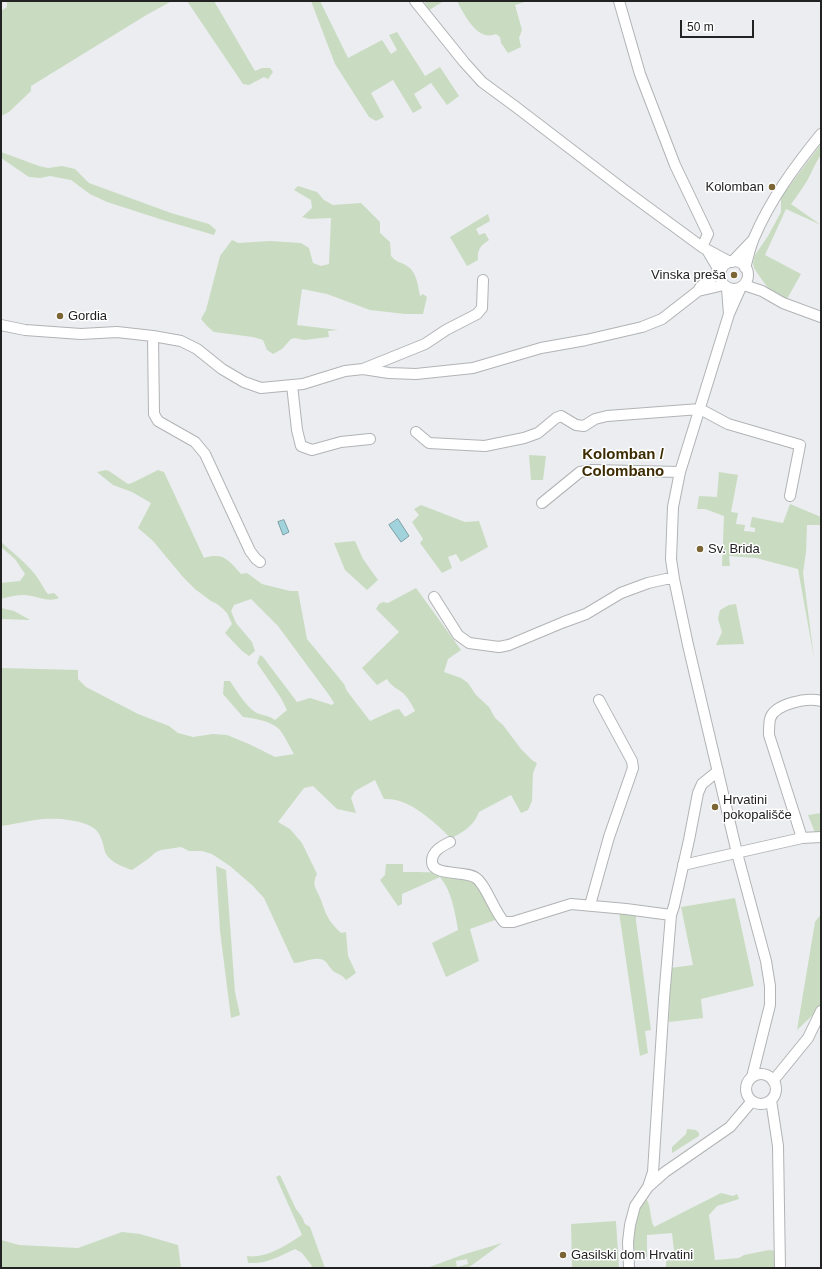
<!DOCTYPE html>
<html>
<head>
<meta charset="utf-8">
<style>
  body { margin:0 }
  #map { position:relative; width:822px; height:1269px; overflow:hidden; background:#ebedf0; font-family:Helvetica,sans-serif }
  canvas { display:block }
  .frame { position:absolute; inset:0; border:2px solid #222223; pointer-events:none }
  .scale { position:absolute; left:680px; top:20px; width:74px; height:18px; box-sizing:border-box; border:2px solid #222223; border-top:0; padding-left:5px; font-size:12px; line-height:14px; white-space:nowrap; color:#222223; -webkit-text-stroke:3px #fff; paint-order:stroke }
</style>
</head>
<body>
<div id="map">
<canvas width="822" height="1269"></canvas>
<div class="frame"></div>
<div class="scale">50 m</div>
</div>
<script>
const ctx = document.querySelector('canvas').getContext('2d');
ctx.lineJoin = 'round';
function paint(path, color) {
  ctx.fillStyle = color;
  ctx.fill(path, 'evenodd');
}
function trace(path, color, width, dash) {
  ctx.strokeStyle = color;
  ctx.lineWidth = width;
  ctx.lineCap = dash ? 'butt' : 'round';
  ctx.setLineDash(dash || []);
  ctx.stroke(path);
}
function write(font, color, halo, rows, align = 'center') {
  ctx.font = font + ' Helvetica,sans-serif';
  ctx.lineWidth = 3;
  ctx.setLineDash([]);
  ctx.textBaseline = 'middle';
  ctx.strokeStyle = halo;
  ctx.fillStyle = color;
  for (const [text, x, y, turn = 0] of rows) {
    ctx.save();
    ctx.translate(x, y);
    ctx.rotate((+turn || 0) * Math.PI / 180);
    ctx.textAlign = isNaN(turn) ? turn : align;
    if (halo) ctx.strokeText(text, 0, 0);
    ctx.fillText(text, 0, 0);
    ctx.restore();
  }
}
paint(new Path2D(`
  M7 1H172L148 14 31 86V91L9 112 1 116V11L7 7Z
  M187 1H214L255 71 262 68H270L273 72 268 79 264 77 249 85 243 84Z
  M311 1H320L348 58 382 40 391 54 397 50 389 35 397 32 425 76 440 67 459 96 447 105 431 83 414 94 422 108 413 113 393 80 371 93 384 117 376 121 369 117 335 64Z
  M424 1H444L429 10Z
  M457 1H528L515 5 522 30 519 38 521 47 508 53 501 43 500 37 496 34C477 42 464 14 457 1Z
  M821 144V155C815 163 812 172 807 181 802 189 797 196 791 204L821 225 786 209 765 255 801 274 787 299 768 288 760 277 754 268 753 263 755 255 768 236 781 212V197Z
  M1 152 39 166 48 168 62 166 75 169 89 183 171 213 209 224 216 230 214 235 163 220 107 202 90 194 71 180 50 176 40 178 29 177 1 158Z
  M298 186 317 192 324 200 333 205 361 203 380 222V233L390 242 391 256C398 264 400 261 407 266 417 272 418 286 420 296L423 294 427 297 423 314H405L370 310 327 294 302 289 297 325 338 330 328 331 329 337 304 340 295 338 291 339 282 349 273 354 267 350 263 340 253 337 214 332 208 327 201 319 206 310 220 256 232 240 238 243 270 241 301 243 309 248 313 263 321 266 329 264 331 218 309 219 302 217 312 208 311 200 294 190Z
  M488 214 490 221 476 229 479 235 485 233 489 240C480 246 477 250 478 260L467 266 450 237Z
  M529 455 546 456 543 480H531Z
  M106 470 109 471 128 484 132 483 158 470 164 472 204 558C224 552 229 561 241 574L247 573 262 584 290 591H298L307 639 344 684 347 691 370 721 394 710 399 709 405 717 415 711C412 705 409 699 404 694 398 688 392 688 387 679L377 685 362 668 399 632 376 609 379 604 383 602 388 603 416 588 461 650 448 659 444 672 461 678 468 683 476 695 489 707 495 718 503 725 521 749 532 760 537 763 533 773 532 801 528 810 521 813 511 795 479 812C475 824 463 833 451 838 434 822 409 797 384 799L375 780 355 791 351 798 356 813 337 809 313 786 304 788 278 822 290 829 302 843 317 874C311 886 317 889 321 900 326 915 329 922 341 933L346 932 348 956 356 973 346 980C341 973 338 975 333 971 330 968 328 964 325 961 317 955 303 963 294 963L264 898 253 886 230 866 212 854 202 851H189L181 847 161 850 156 852 148 859 132 870C121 866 106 861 104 848 103 843 101 836 97 831 87 820 58 818 44 819 30 820 15 824 1 826V668L78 670V679L86 687 138 714 169 726 178 733 193 737 213 734 227 735 249 744 275 757 294 754C289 746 285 736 279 729 271 721 254 718 243 717L223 694 224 681H230C235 689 248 709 257 713 264 716 268 715 275 720L287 710 281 698 257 663 260 655 263 657 297 702 310 698 332 705 334 703 329 695 278 626 251 599 234 605 231 611 236 623 252 642 255 651 249 656 242 651 225 633 232 624 227 613 222 608 217 604 211 601 195 589 183 577 153 541 138 528 151 503 132 492 113 485 97 472Z
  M719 472 738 475 731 512 738 513 736 524 745 525 744 531 755 532V528L750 527 752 517 783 523 790 504 821 517V525H807L806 552 803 573 814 658 798 569 756 558 729 556 730 566H722L724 516 705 509H697L699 496 717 497Z
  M421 505 465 522 479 521 488 547 461 562 456 554 448 557 452 568 442 573 420 543 423 539 412 522 419 515 414 509Z
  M355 541 363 559 378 580 367 590 345 570 334 543Z
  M1 542C12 552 25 562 34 573 40 580 43 588 48 594L54 593 59 598C48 603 35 595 24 595 16 595 8 597 1 599V583L20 581 25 574 15 559 1 547Z
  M736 604 744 644 716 645 722 632 718 619 720 610 729 605Z
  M1 608 14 611 30 620 1 619Z
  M821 813V829L816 835 808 815Z
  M386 864H403V872C423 872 468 871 481 888 487 895 492 910 495 920L470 929 479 961 446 977 432 943 458 930C455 912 452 892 440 877L402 894V904L398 906 380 880 385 875Z
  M216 866 226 870 235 992 240 1015 231 1018 220 931Z
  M735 898 754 986 701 999 703 1018 669 1022 670 968 693 965 681 907Z
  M619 912 636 913V921L651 1030 645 1031 648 1053 640 1056Z
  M821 914V1003L818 1010 797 1030 815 922Z
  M687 1129 696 1130 699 1133V1136L672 1153V1147L686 1134Z
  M280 1175 296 1209 302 1217 305 1224 310 1227 325 1268H310L312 1266 302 1253 295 1249C278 1257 267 1264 248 1263L247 1256C267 1259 286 1245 302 1235L276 1177Z
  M721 1193 733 1196 737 1194 739 1199 717 1206 709 1215 715 1260 739 1258 744 1255 769 1250 775 1251 776 1259V1268H666V1261L675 1259 672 1233 647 1235V1257L635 1259C632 1236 635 1217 645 1197 652 1206 649 1217 654 1227Z
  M616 1221 619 1268H572L571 1224Z
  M122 1232 140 1234 178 1245 181 1268H1V1240L19 1245 78 1248Z
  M502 1243 468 1268H427L462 1255ZM467 1259 468 1264 457 1267 456 1261Z`), '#c9dcc1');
const water = new Path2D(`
  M398 519 409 536 401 542 389 525Z
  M284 520 289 532 283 535 278 522Z`);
paint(water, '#a1d3dc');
trace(water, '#7b9ea4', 1);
const minor = new Path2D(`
  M415 1 464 62 482 82 516 107 623 189 702 247 730 262
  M619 1 640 74 675 165 708 234 702 247
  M707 250 720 272
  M720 275a14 14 0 1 1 28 0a14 14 0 1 1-28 0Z
  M732 262 752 241
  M745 268C748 258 750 247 754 238 770 200 795 166 821 134
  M744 285 762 291 783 303 821 317
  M741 287 729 314 680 472 673 507 671 559 674 579 688 645 737 853 766 961 770 986V1005L752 1077
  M727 288 729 314
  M698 291 701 286 720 272
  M1 325 25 330 81 334 117 332 153 336 181 341 197 349 222 369 244 382 261 388 303 384 345 371 363 369 389 373 416 374 473 368 541 348 586 340 642 327 662 319 698 291 724 285
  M153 336 154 414 158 421 195 442 205 454 250 551 256 559 260 562
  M363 369 425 344 446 330 477 314 482 308 483 280
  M292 385 297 430 301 446 312 450 341 442 370 439
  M416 432 429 443 485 446 524 438 538 433 556 418 561 416 576 425 584 426 595 419 607 416 700 409 728 424 800 445 790 496
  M542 503 580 472 592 470 680 472
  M434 597 458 635 469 643 499 647 509 645 564 622 586 614 621 593 648 583 666 579H674
  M802 838 769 735C769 730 769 724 770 719 774 704 807 697 821 701
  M450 842C442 846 432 851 432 861 431 877 466 870 476 878 486 885 494 911 504 922H513L571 904 626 909 671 915
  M683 865 802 838 821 837
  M590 905 609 837 633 768 632 761 599 700
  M746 1089a15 15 0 1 1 30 0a15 15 0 1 1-30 0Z
  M773 1081 808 1038 821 1011
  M771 1100 778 1146 780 1268
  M648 1187 653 1172 664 999 671 915 674 906 689 840 698 793 702 784 718 771
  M629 1268 628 1242 630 1225 635 1206 648 1187 665 1172 730 1127 752 1101`);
trace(minor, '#b1b3b5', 12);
trace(minor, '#fff', 10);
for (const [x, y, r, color] of [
  [772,187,4,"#7c6535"],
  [734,275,4,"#7c6535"],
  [60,316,4,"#7c6535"],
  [700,549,4,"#7c6535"],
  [715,807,4,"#7c6535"],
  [563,1255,4,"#7c6535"]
]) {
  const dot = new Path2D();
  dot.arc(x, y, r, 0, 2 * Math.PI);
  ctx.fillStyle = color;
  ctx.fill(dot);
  trace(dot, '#fff', 1.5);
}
write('13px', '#222223', '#fff', [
  ["Kolomban",764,187,"right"],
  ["Vinska preša",726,275,"right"],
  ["Gordia",68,316],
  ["Sv. Brida",708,549],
  ["Hrvatini",723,800],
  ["pokopališče",723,815],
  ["Gasilski dom Hrvatini",571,1255]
], 'left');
write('bold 15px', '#3d2c02', '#fff', [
  ["Kolomban /",623,455],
  ["Colombano",623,472]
]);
</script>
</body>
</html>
